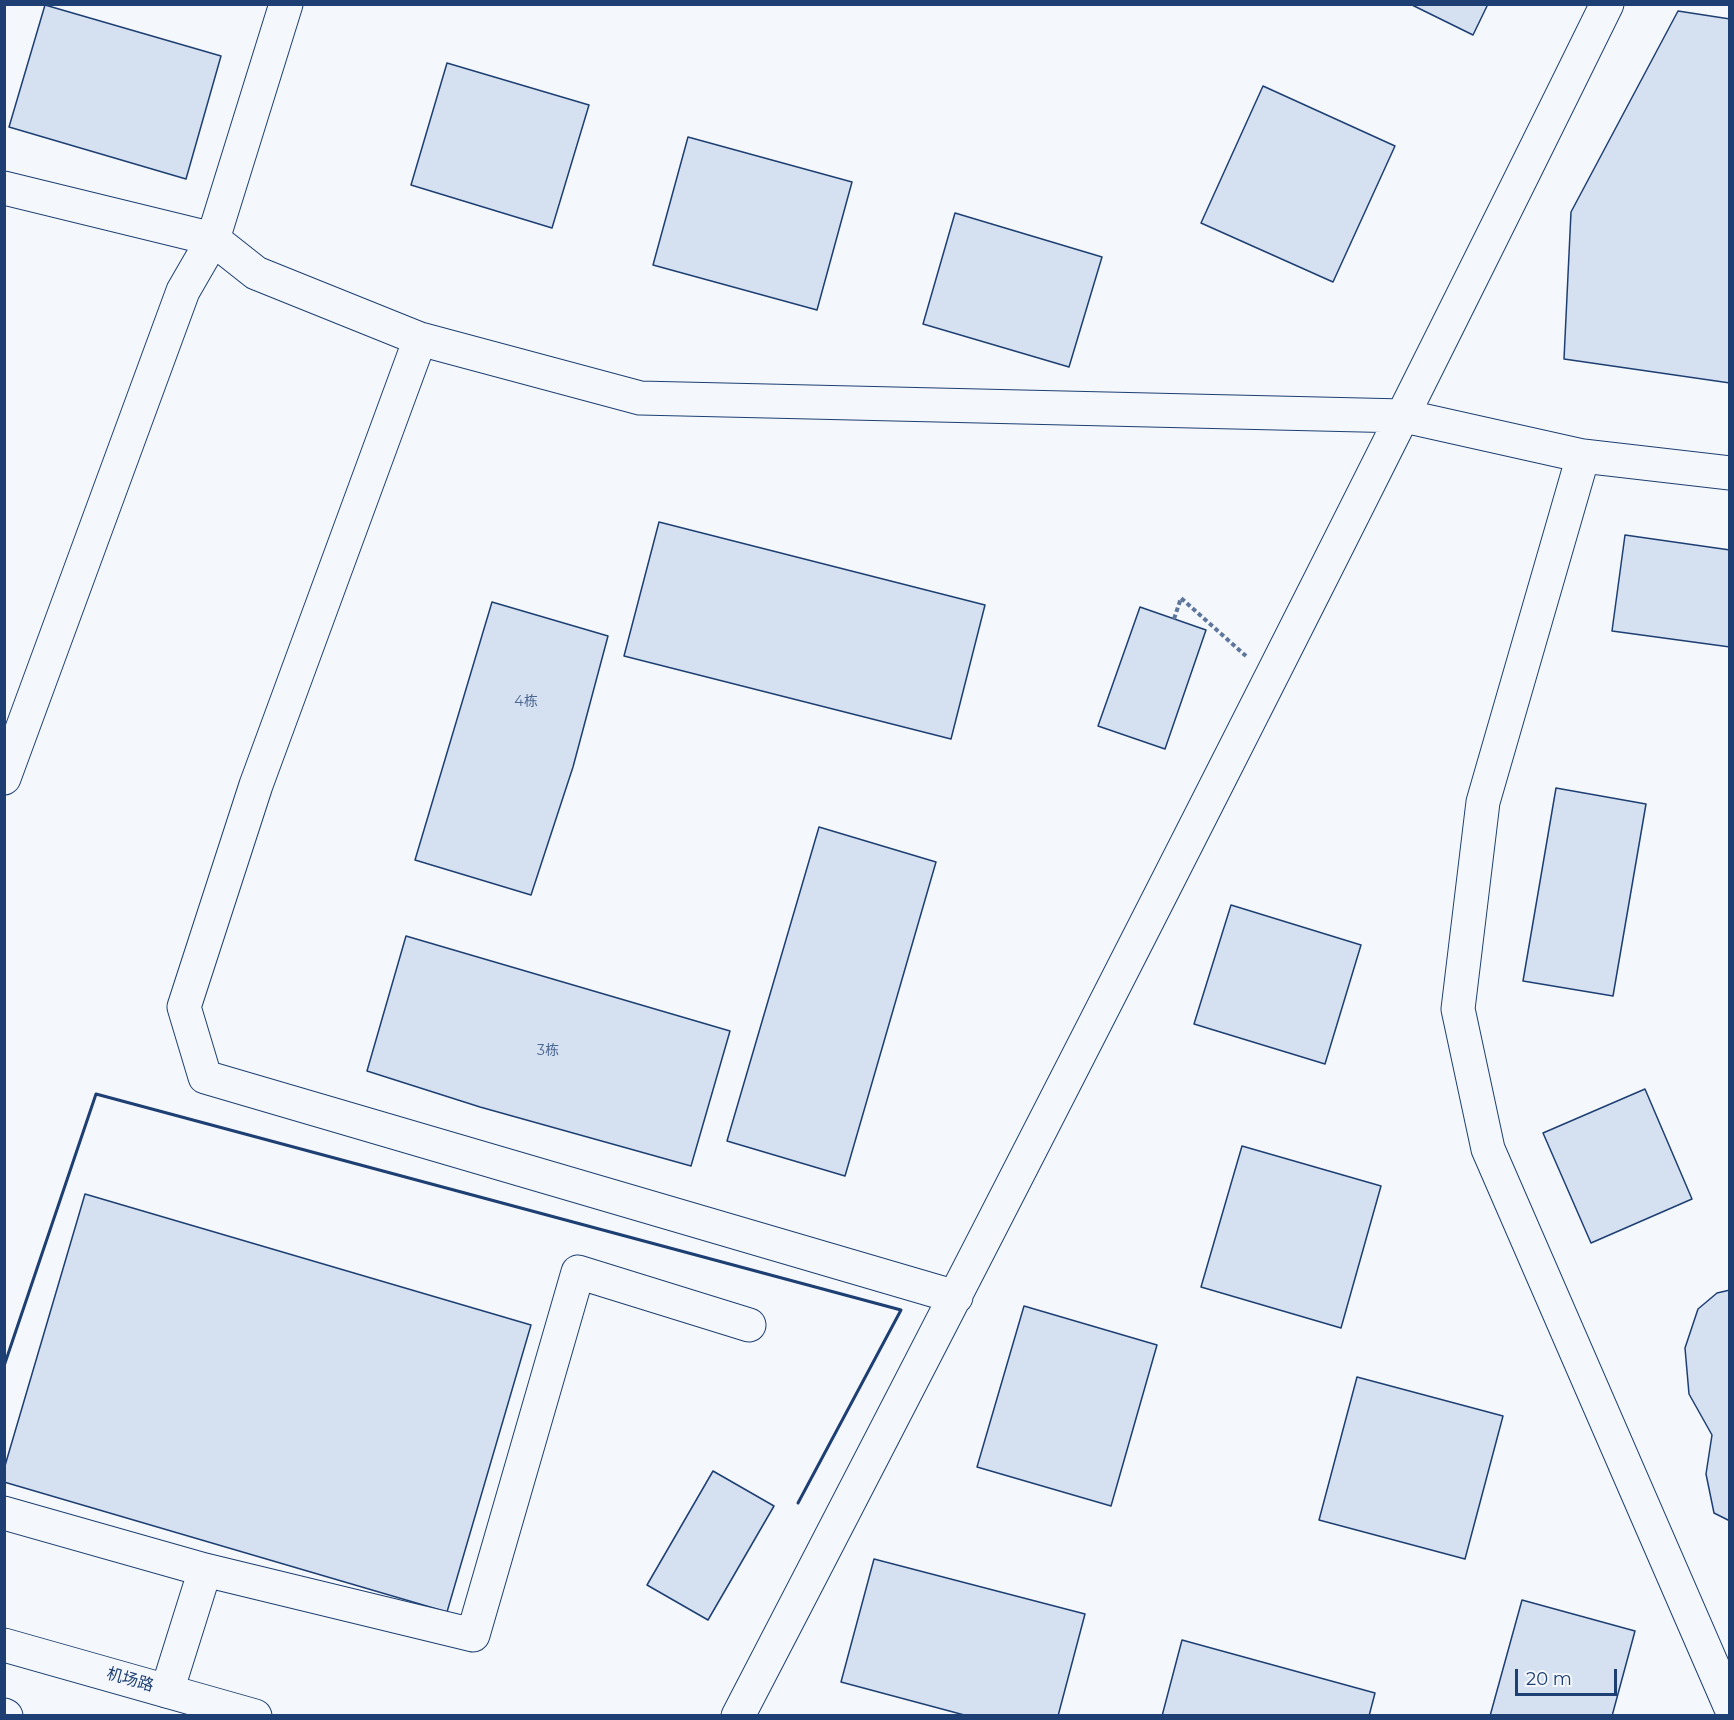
<!DOCTYPE html>
<html>
<head>
<meta charset="utf-8">
<style>
  body { margin:0 }
  #map { position:relative; width:1734px; height:1720px; overflow:hidden; background:#f4f7fb; font-family:Montserrat,sans-serif }
  canvas { display:block }
  .frame { position:absolute; inset:0; border:6px solid #1d3f73; pointer-events:none }
  .scale { position:absolute; left:1515px; top:1669px; width:102px; height:27px; box-sizing:border-box; border:3px solid #1d3f73; border-top:0; padding-left:8px; font-size:18px; line-height:21px; white-space:nowrap; color:#1d3f73; -webkit-text-stroke:4px #f4f7fb; paint-order:stroke }
</style>
</head>
<body>
<div id="map">
<canvas width="1734" height="1720"></canvas>
<div class="frame"></div>
<div class="scale">20 m</div>
</div>
<script>
const ctx = document.querySelector('canvas').getContext('2d');
ctx.lineJoin = 'round';
function paint(path, color) {
  ctx.fillStyle = color;
  ctx.fill(path, 'evenodd');
}
function trace(path, color, width, dash) {
  ctx.strokeStyle = color;
  ctx.lineWidth = width;
  ctx.lineCap = dash ? 'butt' : 'round';
  ctx.setLineDash(dash || []);
  ctx.stroke(path);
}
function write(font, color, halo, rows, align = 'center') {
  ctx.font = font + ' Montserrat,"Noto Sans SC",sans-serif';
  ctx.lineWidth = 4.5;
  ctx.setLineDash([]);
  ctx.textBaseline = 'middle';
  ctx.strokeStyle = halo;
  ctx.fillStyle = color;
  for (const [text, x, y, turn = 0] of rows) {
    ctx.save();
    ctx.translate(x, y);
    ctx.rotate((+turn || 0) * Math.PI / 180);
    ctx.textAlign = isNaN(turn) ? turn : align;
    if (halo) ctx.strokeText(text, 0, 0);
    ctx.fillText(text, 0, 0);
    ctx.restore();
  }
}
const building = new Path2D(`
  M1410 4H1488L1473 35Z
  M45 5 221 56 186 179 9 127Z
  M1678 11 1730 19V383L1564 359 1571 212Z
  M447 63 589 105 552 228 411 185Z
  M1263 86 1395 146 1333 282 1201 223Z
  M688 137 852 182 817 310 653 265Z
  M955 213 1102 257 1069 367 923 324Z
  M659 522 985 605 951 739 624 656Z
  M1625 535 1730 550V647L1612 631Z
  M492 602 608 636 573 767 531 895 415 860Z
  M1140 607 1206 630 1165 749 1098 726Z
  M1556 788 1646 804 1613 996 1523 981Z
  M819 827 936 862 845 1176 727 1141Z
  M1231 905 1361 945 1325 1064 1194 1024Z
  M406 936 730 1031 691 1166 480 1107 367 1071Z
  M1645 1089 1692 1199 1591 1243 1543 1133Z
  M1242 1146 1381 1186 1341 1328 1201 1287Z
  M85 1194 531 1325 447 1612 4 1482V1469Z
  M1730 1290V1521L1714 1513 1706 1474 1712 1435 1689 1394 1685 1348 1698 1309 1717 1293Z
  M1024 1306 1157 1345 1111 1506 977 1467Z
  M1357 1377 1503 1416 1465 1559 1319 1520Z
  M713 1471 774 1506 708 1620 647 1585Z
  M874 1559 1085 1614 1058 1716H968L841 1682Z
  M1522 1600 1635 1631 1612 1716H1490Z
  M1182 1640 1375 1693 1369 1716H1162Z`);
paint(building, '#d5e0f0');
trace(building, '#1d3f73', 1.5);
const minor = new Path2D(`
  M286 4 213 239 256 273 420 339 640 398 1404 416 1583 456
  M4 188 213 239 183 291 4 778
  M420 339 256 785 184 1007 205 1077 956 1297
  M1730 473 1583 456 1483 802 1458 1009 1488 1149 1730 1706
  M4 1513 205 1570 473 1635 578 1272 749 1325
  M167 1691 205 1570
  M738 1716C1033 1148 1325 578 1607 4`);
const major = new Path2D(`
  M4 1645 255 1716`);
const highway = new Path2D(`
  M4 1715 6 1716`);
trace(minor, '#1d3f73', 35);
trace(major, '#1d3f73', 35);
trace(highway, '#1d3f73', 35);
trace(new Path2D(`
  M1174 619 1181 598 1246 656`), '#5e769c', 4, [4.5, 3]);
trace(minor, '#f4f7fb', 33);
trace(major, '#f4f7fb', 33);
trace(highway, '#f4f7fb', 33);
trace(new Path2D(`
  M4 1366 96 1094 901 1310 798 1503`), '#1d3f73', 3);
write('14px', '#4b6792', null, [
  ["4栋",526,702],
  ["3栋",548,1051]
]);
write('16px', '#1d3f73', '#f4f7fb', [
  ["机场路",130,1680,16]
]);
</script>
</body>
</html>
